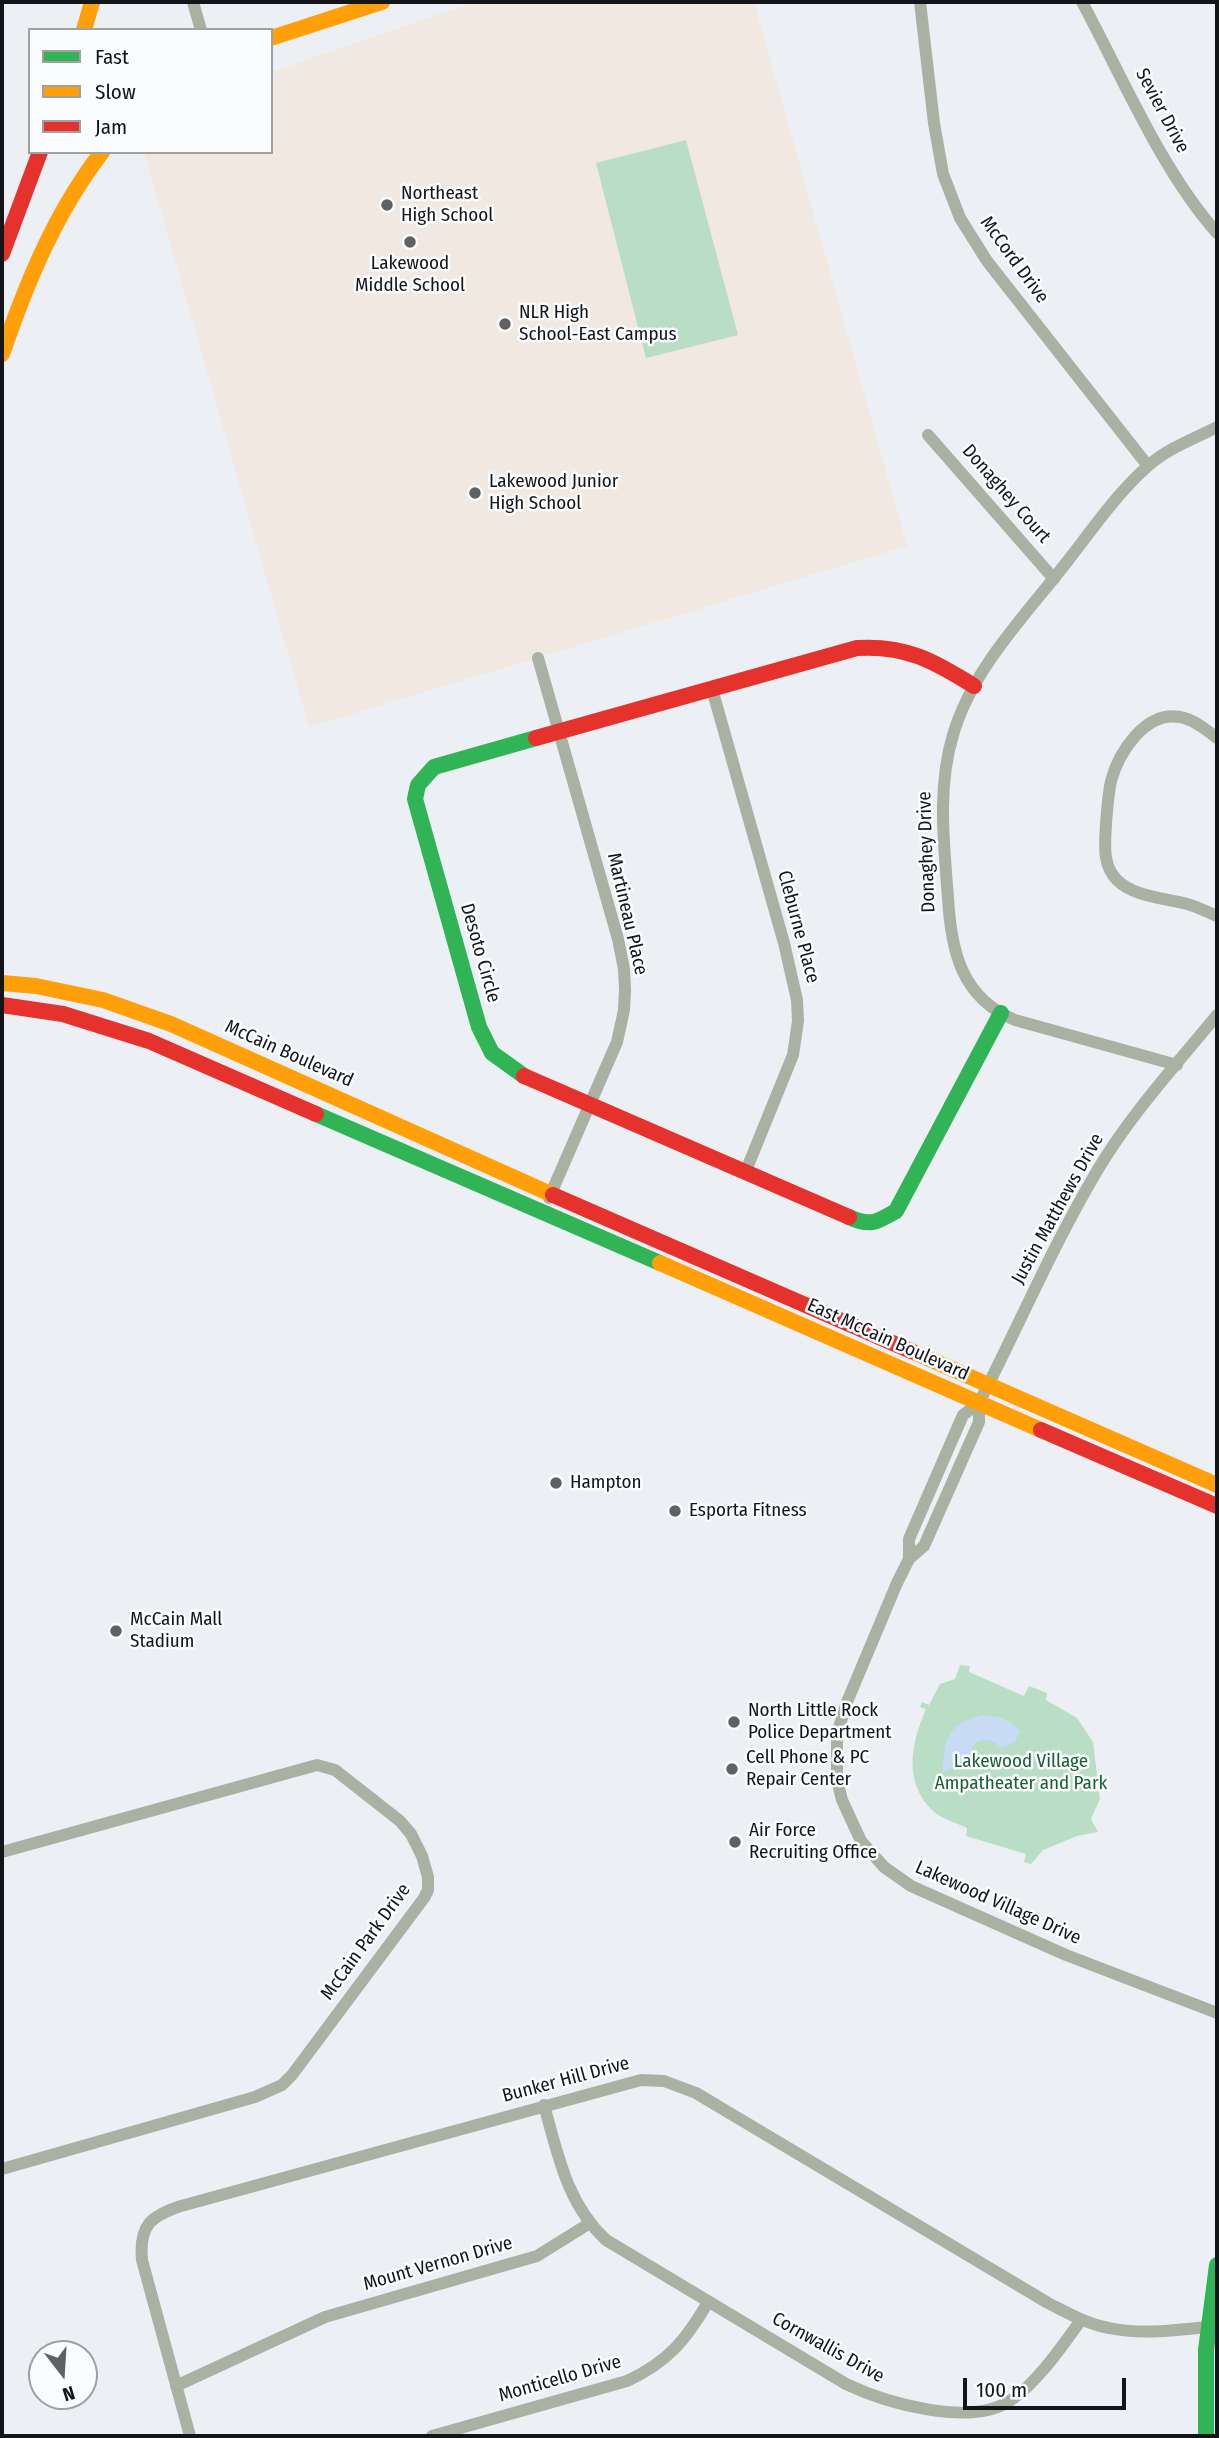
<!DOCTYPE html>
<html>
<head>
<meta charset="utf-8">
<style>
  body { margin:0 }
  #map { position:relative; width:1219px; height:2438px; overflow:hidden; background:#ecf0f4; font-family:"Fira Sans Condensed",sans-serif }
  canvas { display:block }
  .frame { position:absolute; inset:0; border:4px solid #131518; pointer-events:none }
  .legend { position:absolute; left:28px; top:28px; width:245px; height:126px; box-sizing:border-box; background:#fbfcfe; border:2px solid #9ea0a2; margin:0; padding:9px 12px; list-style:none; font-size:21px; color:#131518 }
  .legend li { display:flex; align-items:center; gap:14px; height:35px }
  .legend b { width:35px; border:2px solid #9ea0a2 }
  .north { position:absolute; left:28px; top:2340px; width:70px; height:70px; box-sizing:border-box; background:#fbfcfe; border:2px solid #9ea0a2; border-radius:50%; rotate:163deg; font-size:19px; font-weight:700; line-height:28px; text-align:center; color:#131518 }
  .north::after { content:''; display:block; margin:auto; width:24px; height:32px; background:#5f6265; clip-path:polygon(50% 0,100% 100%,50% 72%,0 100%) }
  .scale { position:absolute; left:963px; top:2378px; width:163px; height:32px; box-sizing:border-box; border:4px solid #131518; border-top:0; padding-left:9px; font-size:21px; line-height:24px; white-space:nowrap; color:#131518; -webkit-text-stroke:5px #fbfcfe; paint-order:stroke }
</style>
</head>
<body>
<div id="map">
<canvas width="1219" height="2438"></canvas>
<div class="frame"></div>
<ul class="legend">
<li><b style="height:9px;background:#30b455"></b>Fast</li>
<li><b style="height:9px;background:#ff9f0a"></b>Slow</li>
<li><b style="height:9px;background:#e5322d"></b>Jam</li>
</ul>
<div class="north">N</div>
<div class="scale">100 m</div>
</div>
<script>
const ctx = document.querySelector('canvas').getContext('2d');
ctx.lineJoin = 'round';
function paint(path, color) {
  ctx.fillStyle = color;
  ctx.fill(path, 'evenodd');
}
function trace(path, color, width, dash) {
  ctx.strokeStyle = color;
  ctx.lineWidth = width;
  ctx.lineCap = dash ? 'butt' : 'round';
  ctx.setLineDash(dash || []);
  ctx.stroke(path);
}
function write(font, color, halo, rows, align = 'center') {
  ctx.font = font + ' "Fira Sans Condensed",sans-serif';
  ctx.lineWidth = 5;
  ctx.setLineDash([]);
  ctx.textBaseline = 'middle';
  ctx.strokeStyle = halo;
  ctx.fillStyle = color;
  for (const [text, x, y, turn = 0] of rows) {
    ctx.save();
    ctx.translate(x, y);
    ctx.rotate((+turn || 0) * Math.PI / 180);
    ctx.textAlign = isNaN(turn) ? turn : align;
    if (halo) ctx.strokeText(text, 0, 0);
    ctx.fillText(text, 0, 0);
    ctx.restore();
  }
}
paint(new Path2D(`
  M475 2H754L907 546 309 727 144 152H271V72Z`), '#f0e8e1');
paint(new Path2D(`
  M686 140 738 335 646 358 596 163Z
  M960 1665 970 1666 969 1672 1024 1696 1029 1686 1047 1693 1046 1700 1077 1718 1093 1742 1100 1799 1091 1819 1098 1832 1077 1836 1043 1850 1031 1864 1024 1862 1026 1854 966 1836 967 1828C957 1823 941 1819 933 1811 903 1783 911 1743 926 1709L920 1707 922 1702 929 1705 940 1684 955 1679Z`), '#baddc5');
paint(new Path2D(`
  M983 1715C999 1716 1010 1719 1020 1731L1015 1742 1002 1748C984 1733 971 1739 968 1762L943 1772C943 1739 949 1722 983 1715Z`), '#c8dbf5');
trace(new Path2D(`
  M193 2 201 30
  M920 2 934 123 943 174 960 218 987 261 1148 466
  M1082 2C1122 76 1161 170 1217 233
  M928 435 1054 579
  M538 658 618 939 624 969 625 990 624 1010 617 1042 549 1198
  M712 689 784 943 797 1000 798 1021 793 1055 745 1173
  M1217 738C1207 730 1193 719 1180 717 1145 711 1119 752 1111 781 1108 795 1107 810 1106 824 1105 844 1102 865 1117 880 1134 897 1165 898 1187 904 1198 907 1207 912 1217 916
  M1177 1065 1015 1020C961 998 951 950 948 898 944 844 937 788 953 735 972 669 1025 616 1066 563 1092 530 1117 493 1148 466 1168 448 1194 439 1217 427
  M979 1403V1422L924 1546 909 1559 897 1583 847 1702 837 1734V1780L842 1800 861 1841 884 1867 911 1886 1066 1955 1217 2013
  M909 1559V1539L963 1415 979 1403C1019 1325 1053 1245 1097 1171 1130 1115 1176 1065 1217 1015
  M2 1852 317 1765 335 1770 400 1821 411 1834 422 1856 428 1877V1890L424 1898 292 2075 282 2085 255 2097 2 2169
  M544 2105C558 2155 567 2204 606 2240L846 2384C886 2403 971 2428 1011 2400 1037 2383 1063 2345 1081 2320
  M176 2386 325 2317 537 2256 590 2223
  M190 2436 142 2260C139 2226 150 2216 181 2206L641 2080 664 2081 696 2093 1048 2303C1068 2313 1087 2324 1109 2328 1141 2335 1176 2330 1208 2327
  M432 2436 627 2381C668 2362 686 2340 708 2302`), '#a9b1a3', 12);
trace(new Path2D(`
  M524 1076 492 1053 479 1027 415 799 418 785 434 767 536 738
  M316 1114 660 1263
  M849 1217C870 1227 877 1222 896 1211L1001 1013
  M1206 2436V2350L1217 2265`), '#30b455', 16);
trace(new Path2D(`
  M84 30 92 2
  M271 38 382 2
  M2 354C27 282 55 213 102 152
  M2 983 36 986 103 1000 171 1024 553 1195
  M660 1263 1041 1430
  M911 1351 1217 1485`), '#ff9f0a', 16);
trace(new Path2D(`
  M2 254 40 152
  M536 738 857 648C906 645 934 661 974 686
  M2 1005 63 1014 149 1041 316 1114
  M524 1076 849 1217
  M553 1195 911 1351
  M1041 1430 1217 1506`), '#e5322d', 16);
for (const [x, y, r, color] of [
  [387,205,7,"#5f6265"],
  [410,242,7,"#5f6265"],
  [505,324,7,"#5f6265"],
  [475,493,7,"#5f6265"],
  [556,1483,7,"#5f6265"],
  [675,1511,7,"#5f6265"],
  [116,1631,7,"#5f6265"],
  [734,1722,7,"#5f6265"],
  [732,1769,7,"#5f6265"],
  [735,1842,7,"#5f6265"]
]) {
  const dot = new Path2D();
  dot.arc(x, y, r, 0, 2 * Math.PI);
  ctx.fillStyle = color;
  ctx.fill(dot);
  trace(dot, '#fbfcfe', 2.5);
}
write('19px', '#131518', '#fbfcfe', [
  ["Sevier Drive",1162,111,62],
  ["McCord Drive",1014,260,54],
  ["Donaghey Court",1006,494,49],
  ["Donaghey Drive",927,852,-92],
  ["Martineau Place",627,914,77],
  ["Cleburne Place",798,927,75],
  ["Desoto Circle",480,953,74],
  ["McCain Boulevard",289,1054,24],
  ["Justin Matthews Drive",1058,1209,-61],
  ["East McCain Boulevard",888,1340,24],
  ["Lakewood Village Drive",998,1903,24],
  ["McCain Park Drive",366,1942,-54],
  ["Bunker Hill Drive",566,2080,-15],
  ["Mount Vernon Drive",438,2264,-16],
  ["Cornwallis Drive",828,2348,29],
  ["Monticello Drive",560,2379,-16]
]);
write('19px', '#131518', '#fbfcfe', [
  ["Northeast",401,194],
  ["High School",401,216],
  ["Lakewood",410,264,"center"],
  ["Middle School",410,286,"center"],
  ["NLR High",519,313],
  ["School-East Campus",519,335],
  ["Lakewood Junior",489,482],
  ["High School",489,504],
  ["Hampton",570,1483],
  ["Esporta Fitness",689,1511],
  ["McCain Mall",130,1620],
  ["Stadium",130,1642],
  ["North Little Rock",748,1711],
  ["Police Department",748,1733],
  ["Cell Phone & PC",746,1758],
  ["Repair Center",746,1780],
  ["Air Force",749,1831],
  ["Recruiting Office",749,1853]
], 'left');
write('19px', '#1b6032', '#fbfcfe', [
  ["Lakewood Village",1021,1762],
  ["Ampatheater and Park",1021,1784]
]);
</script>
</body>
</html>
